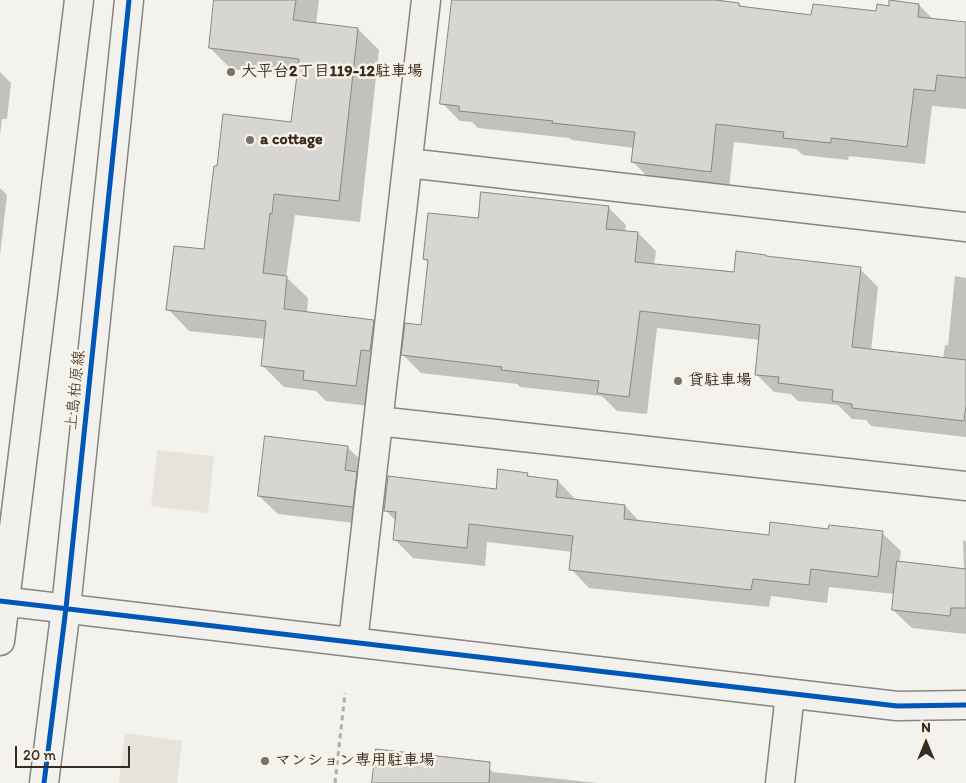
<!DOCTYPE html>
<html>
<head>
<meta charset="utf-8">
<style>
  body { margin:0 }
  #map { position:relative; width:966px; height:783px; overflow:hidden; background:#f4f2ec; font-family:Itim,sans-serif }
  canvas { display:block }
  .north { position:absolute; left:901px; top:718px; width:50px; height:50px; -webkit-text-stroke:4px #f7f3e8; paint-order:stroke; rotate:0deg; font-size:14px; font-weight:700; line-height:20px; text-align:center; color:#3b2a1e }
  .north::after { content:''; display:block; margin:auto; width:18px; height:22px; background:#3b2a1e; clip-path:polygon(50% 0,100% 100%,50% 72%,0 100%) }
  .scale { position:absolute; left:15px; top:746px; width:115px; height:22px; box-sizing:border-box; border:2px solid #3b2a1e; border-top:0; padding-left:6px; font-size:15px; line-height:18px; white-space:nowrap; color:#3b2a1e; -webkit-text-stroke:4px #f7f3e8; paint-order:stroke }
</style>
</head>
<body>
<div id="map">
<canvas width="966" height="783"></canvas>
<div class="north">N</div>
<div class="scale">20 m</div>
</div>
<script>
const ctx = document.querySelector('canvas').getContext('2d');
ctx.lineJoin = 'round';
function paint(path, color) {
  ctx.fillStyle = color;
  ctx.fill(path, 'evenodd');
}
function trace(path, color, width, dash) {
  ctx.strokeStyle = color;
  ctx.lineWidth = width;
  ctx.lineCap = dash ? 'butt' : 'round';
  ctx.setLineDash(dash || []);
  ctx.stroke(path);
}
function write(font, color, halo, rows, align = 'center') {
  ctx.font = font + ' Itim,"Klee One",sans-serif';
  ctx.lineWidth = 5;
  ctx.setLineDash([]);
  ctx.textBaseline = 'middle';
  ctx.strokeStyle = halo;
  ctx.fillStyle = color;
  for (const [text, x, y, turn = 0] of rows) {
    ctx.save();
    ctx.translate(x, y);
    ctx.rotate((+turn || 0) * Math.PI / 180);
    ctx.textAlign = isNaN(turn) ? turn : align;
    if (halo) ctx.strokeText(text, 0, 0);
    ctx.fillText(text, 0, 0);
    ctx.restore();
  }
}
paint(new Path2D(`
  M157 450 214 456 208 513 151 506Z
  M125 733 182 741 177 783H119Z`), '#e6e3da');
paint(new Path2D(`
  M215 0H319L316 24 358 29 379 50 360 222 295 215 286 277 308 298 307 313 373 321 395 342 378 407 326 401 316 391 284 387 262 365 265 339 189 331 168 309 205 250 218 167 293 123 298 77 231 69 210 48Z
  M452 0H723L726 2 739 4 743 8 812 17 877 12 890 7 919 5 934 20 966 24V109L932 106 925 164 849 156 848 160 803 155 796 149 734 142 729 189 650 179 632 161 634 148 572 140 569 138 478 128 472 122 460 121 442 103Z
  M0 72 11 83 7 119H2L0 135Z
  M0 188 7 195 0 255Z
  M608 207 626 225 625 232 638 233 656 251 654 265 735 273 767 258 860 269 878 287 871 351 943 359 945 345H948L955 276 966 278V437L871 426 866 420 852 419 838 405 798 401 791 394 774 392 756 374 760 340 657 328 647 414 617 411 602 396 520 387 517 384 421 373 403 355 422 326 429 263 424 259 479 220Z
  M347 447 366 465 371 525 278 514 259 496Z
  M527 474 531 478 558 481 576 500 625 506 640 522 770 537 829 530 882 533 901 551 899 563 964 570 963 541H966V634L912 628 893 610 895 594 829 587 827 603 771 596 769 607 589 588 571 569 573 552 487 542 485 566 413 558 394 539 396 521 385 510 497 490Z
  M487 767 493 772 598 783H374Z`), '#0003');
const building = new Path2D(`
  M214 0H296L293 20 358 28 339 201 274 194 272 214 270 213 263 273 287 276 284 309 374 320 370 351 361 350 356 386 303 380 304 371 261 366 266 321 166 310 174 246 204 249 214 166H217L223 114 291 122 299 59 209 48Z
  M452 0H715L739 3V6L811 15 813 4 876 11 877 4 889 6V0L919 4 918 17 966 22V78L937 75 935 91 914 89 907 147 831 138V143L783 138 784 132 716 124 711 172 631 162 635 132 552 123 553 121 459 111V106L440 104Z
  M481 192 609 206 606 229 638 232 635 262 734 272 736 251 766 255V256L861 267 852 347 966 360V406L964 421 852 408V404L832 401 833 390 778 383 779 377 755 375 760 325 640 311 629 397 597 393 599 381 501 370 502 367 401 355 405 323 421 325 428 260 423 259 428 213 478 218Z
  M265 436 348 446 345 470 357 472 353 507 258 496Z
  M498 469 528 473 527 476 558 480 556 497 625 505 624 519 769 535 770 522 828 529 829 525 883 531 878 577 811 569 809 585 753 579 751 590 569 570 573 536 469 524 467 548 393 540 396 512 384 511 388 476 496 489Z
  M897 561 966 569V608H951L950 616 892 610Z
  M376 749 490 762 489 783H372Z`);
paint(building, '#d8d6d2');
trace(building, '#898580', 1);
const minor = new Path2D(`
  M408 163 966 227
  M378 421 966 486
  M353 642 426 0
  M780 783 790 694`);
const tertiary = new Path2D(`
  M0 601 897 706 966 705
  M0 641 79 0
  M44 783 66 608 129 0`);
trace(minor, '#898580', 31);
trace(tertiary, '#898580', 31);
trace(new Path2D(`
  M335 783 345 693`), '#b1aeaa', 3, [5, 4]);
trace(minor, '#f2f1ed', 28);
trace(tertiary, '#f2f1ed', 28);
trace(new Path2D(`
  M0 601 897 706 966 705
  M44 783 66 608 129 0`), '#0057b8', 5);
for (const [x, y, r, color] of [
  [231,72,5,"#7c7066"],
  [250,140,5,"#7c7066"],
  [678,381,5,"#7c7066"],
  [265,761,5,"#7c7066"]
]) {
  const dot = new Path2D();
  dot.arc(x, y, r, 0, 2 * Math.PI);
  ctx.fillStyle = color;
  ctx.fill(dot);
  trace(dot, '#f7f3e8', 2);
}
write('bold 16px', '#3b2a1e', '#f7f3e8', [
  ["大平台2丁目119-12駐車場",241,72],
  ["a cottage",260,140],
  ["貸駐車場",688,381],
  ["マンション専用駐車場",275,761]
], 'left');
write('16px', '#3b2a1e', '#f7f3e8', [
  ["上島柏原線",76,390,-84]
]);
</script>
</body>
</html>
